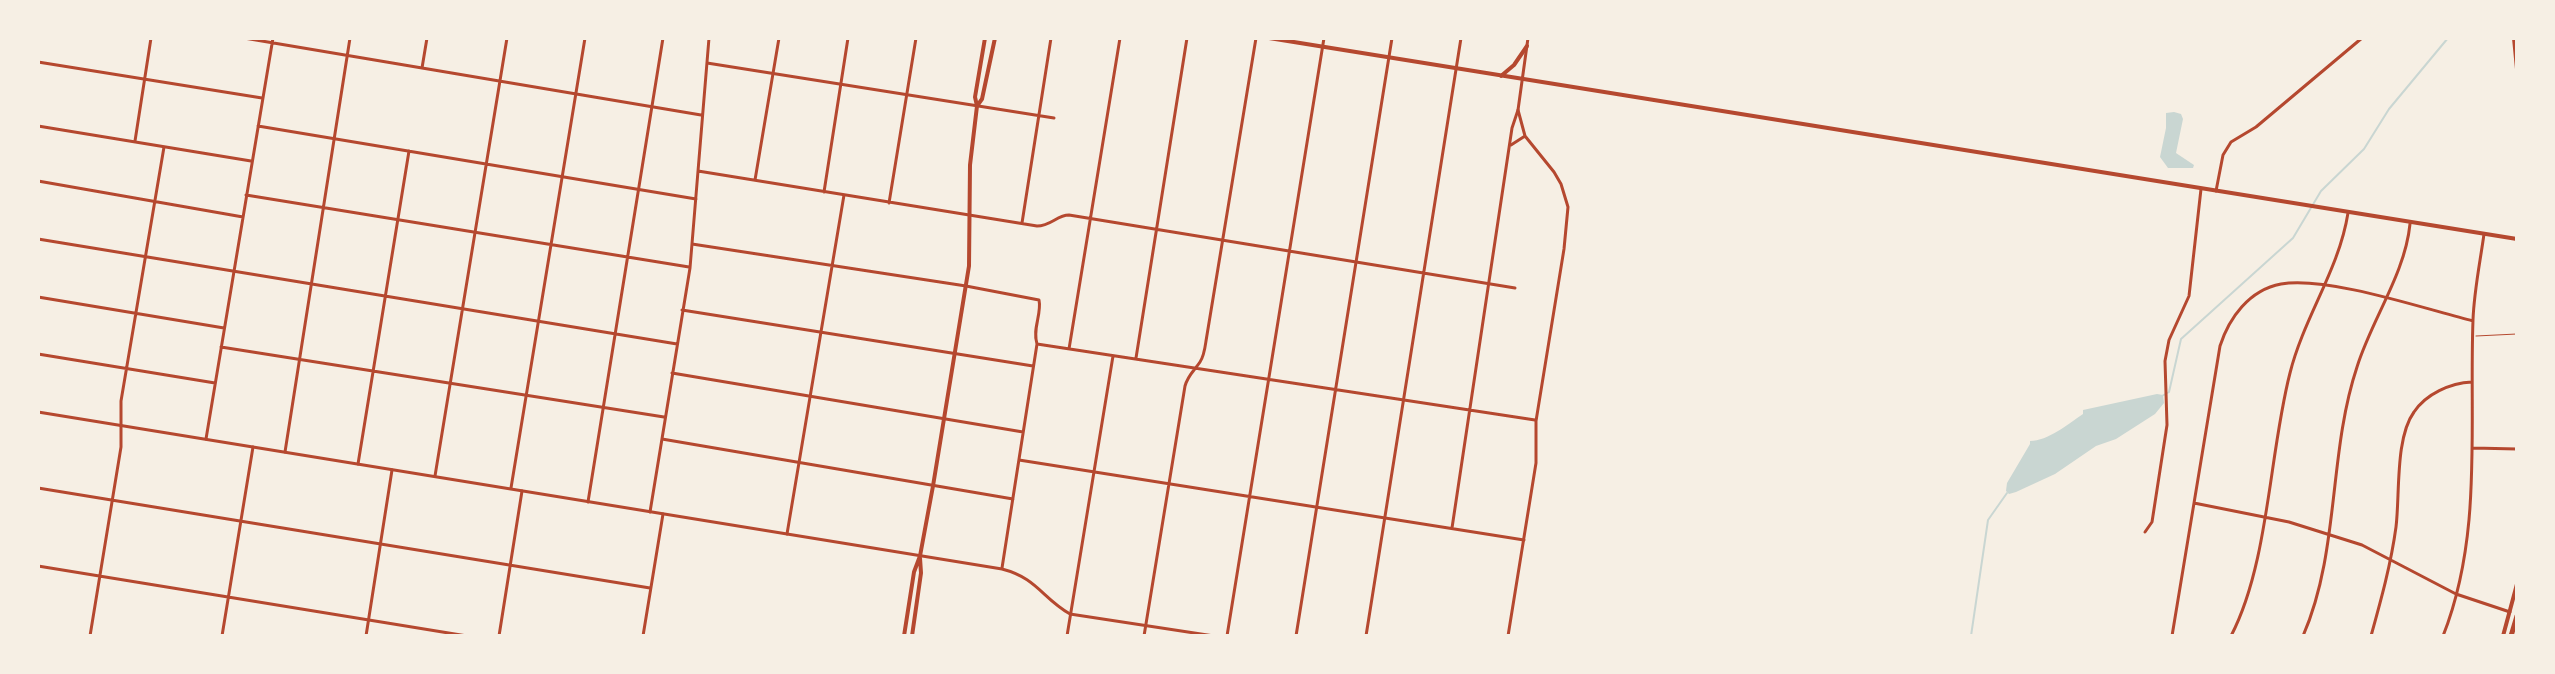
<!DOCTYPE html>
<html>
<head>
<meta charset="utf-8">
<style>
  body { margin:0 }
  #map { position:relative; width:2555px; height:674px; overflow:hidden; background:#f6efe4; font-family:"Varela Round",sans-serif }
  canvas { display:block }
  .frame { position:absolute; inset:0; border:40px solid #f6efe4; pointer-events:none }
</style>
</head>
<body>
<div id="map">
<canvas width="2555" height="674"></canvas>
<div class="frame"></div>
</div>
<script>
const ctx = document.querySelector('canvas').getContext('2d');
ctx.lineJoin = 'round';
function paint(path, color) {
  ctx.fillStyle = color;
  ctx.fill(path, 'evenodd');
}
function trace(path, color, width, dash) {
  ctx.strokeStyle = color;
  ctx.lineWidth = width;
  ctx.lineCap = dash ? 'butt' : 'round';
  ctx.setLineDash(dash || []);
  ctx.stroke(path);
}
paint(new Path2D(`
  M2174 112 2181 114 2183 119 2176 153 2194 165 2193 168H2168L2160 157 2166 128V113Z
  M2157 394 2163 395 2164 403 2155 414 2116 439 2096 446 2055 474 2016 492 2009 494 2006 491 2007 483 2030 444V441C2048 441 2068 424 2083 414V410Z`), '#c9d6d2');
trace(new Path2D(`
  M2162 396 2169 392 2181 339 2293 238 2321 191 2364 149 2389 109 2448 38
  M1971 636 1988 520 2007 493`), '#c9d6d2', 2);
trace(new Path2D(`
  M2476 336 2517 334`), '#b5482f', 1);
trace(new Path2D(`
  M244 38 701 115
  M38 62 262 98
  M707 63 1054 118
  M422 68 427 38
  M38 126 251 161
  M258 126 696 199
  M135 141 151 38
  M698 171 1037 226C1051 226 1057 215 1069 215L1515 288
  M755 180 779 38
  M38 181 243 217
  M2216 191 2223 155 2231 142 2256 127 2362 38
  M824 192 848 38
  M246 195 689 267
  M889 203 916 38
  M1022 223 1051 38
  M38 239 677 344
  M692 244 966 286 1039 300C1042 314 1032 329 1037 344L1002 568
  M38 297 224 328
  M682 310 1033 366
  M1037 344 1535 420
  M221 347 664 417
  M1069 349 1120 38
  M38 354 215 383
  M1136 358 1187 38
  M672 373 1023 432
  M206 439 273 38
  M662 439 1013 499
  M2473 448 2517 449
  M285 452 350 38
  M1019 460 1524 540
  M358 464 409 151
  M435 476 507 38
  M38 488 650 588
  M511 488 585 38
  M588 502 663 38
  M2194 503 2289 522 2362 545 2456 594 2510 612
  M650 512 690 268 709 38
  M1452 528 1512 128 1518 110
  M2145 532 2152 522 2167 425 2165 361 2169 340 2189 296 2201 189
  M787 534 844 195
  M38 566 467 636
  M90 636 121 447V401L164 147
  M222 636 253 447
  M366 636 392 470
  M499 636 522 491
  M643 636 663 514
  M1067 636 1113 356
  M1144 636 1185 386C1188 375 1194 371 1200 362 1204 356 1205 348 1206 341L1256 38
  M1227 636 1324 38
  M1296 636 1392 38
  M1366 636 1461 38
  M2172 636 2220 346C2229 318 2249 290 2281 284 2328 276 2425 309 2473 321
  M2231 636C2269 563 2269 454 2290 373 2304 317 2339 270 2348 213
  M2303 636C2340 551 2328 454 2357 367 2372 319 2405 274 2410 224
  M2371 636C2381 600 2391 564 2396 527 2400 495 2395 438 2414 412 2426 394 2450 383 2472 382
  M2443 636C2483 535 2469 426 2473 320 2474 291 2480 263 2484 234`), '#b5482f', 3);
trace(new Path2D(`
  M1511 145 1525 136
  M38 412 1002 569C1037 578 1042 598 1070 614L1214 636
  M1508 636 1536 463V421L1564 249 1568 207 1561 184 1554 172 1525 136 1518 110 1528 38`), '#b5482f', 3);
trace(new Path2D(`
  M1269 38 2517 239
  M2514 38 2517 69
  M1501 76 1514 65 1527 46
  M977 106 982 99 995 38
  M904 636 914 572 920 556 933 486 969 266 970 165 977 106 975 97 985 38
  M912 636 921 573 920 558
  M2503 636 2517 584`), '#b5482f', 4);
trace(new Path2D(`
  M2511 636 2517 616`), '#b5482f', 5);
</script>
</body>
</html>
